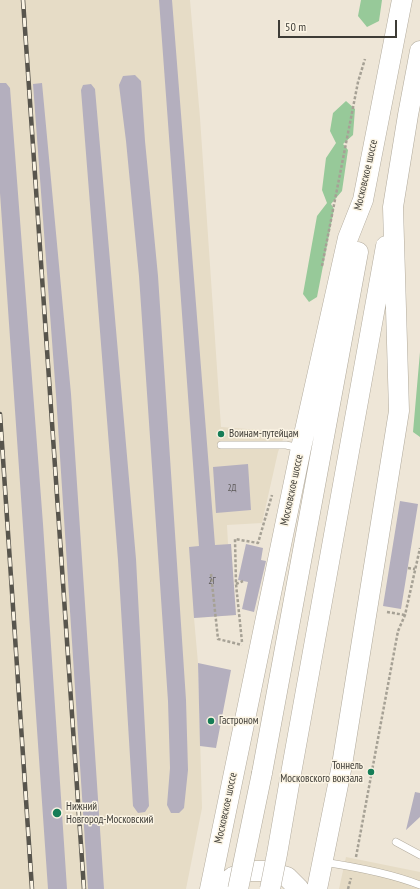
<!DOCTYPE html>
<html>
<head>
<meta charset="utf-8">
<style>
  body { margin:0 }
  #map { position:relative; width:420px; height:889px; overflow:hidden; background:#eee6d7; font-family:"PT Sans Narrow",sans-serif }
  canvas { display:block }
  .scale { position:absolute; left:278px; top:20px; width:119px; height:18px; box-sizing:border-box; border:2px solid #3e3c36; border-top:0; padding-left:5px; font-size:12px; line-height:14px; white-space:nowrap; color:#3e3c36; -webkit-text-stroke:3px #fbf4e4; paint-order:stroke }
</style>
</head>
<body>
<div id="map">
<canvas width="420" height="889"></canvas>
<div class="scale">50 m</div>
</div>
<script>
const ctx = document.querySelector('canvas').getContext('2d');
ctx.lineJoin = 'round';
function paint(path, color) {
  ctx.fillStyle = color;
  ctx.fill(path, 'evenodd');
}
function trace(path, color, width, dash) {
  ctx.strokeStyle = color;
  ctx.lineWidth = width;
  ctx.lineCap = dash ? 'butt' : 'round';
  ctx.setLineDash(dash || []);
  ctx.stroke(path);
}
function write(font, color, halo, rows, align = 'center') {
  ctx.font = font + ' "PT Sans Narrow",sans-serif';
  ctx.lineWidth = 3;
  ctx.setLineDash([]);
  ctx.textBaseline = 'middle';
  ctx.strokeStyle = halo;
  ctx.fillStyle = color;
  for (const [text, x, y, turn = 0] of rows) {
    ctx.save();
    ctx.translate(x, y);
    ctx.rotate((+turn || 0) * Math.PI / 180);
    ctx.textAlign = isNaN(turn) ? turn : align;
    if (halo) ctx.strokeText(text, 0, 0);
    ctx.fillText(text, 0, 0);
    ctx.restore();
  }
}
paint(new Path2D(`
  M0 0H190L200 118 221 427 286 432 278 452 262 523 227 525 228 544H231L236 615 194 618 198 663 202 808 186 889H0Z
  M346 857 420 872V889H339Z`), '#e6dcc6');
paint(new Path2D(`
  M361 0H382L379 21 367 27 358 16Z
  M346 101 355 109 353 135 343 144 348 150 342 191 331 204 334 209 317 297 309 302 303 294 317 216 327 203 322 190 326 158 336 143 330 131 333 113Z
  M420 352V437L413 432Z`), '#97c999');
paint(new Path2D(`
  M159 0H172L215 545 231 544 236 615 194 618 189 547 199 546Z
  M135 75 141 81 145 141 158 276 186 700 188 770 184 808 179 813H171L167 805 170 768 168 701 139 276 126 141 119 85 123 76Z
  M0 83H6L10 88 43 524 67 889H48L0 193Z
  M42 83 71 394 104 889H88L56 395 33 84Z
  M91 84 95 89 136 559 149 806 145 812 138 813 133 806 118 560 81 90 83 85Z
  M248 464 251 510 216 513 213 467Z
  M400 501 418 504 401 609 383 606Z
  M246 544 263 548 261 560 266 561 254 612 242 609 248 582 238 580Z
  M198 663 231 670 216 748 200 746Z
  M415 792 420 793V817L406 830Z`), '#b4afbe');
const service = new Path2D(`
  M221 445H286L300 448
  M396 842 420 855
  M323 862C356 867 390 873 420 885`);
const secondary = new Path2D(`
  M262 773 358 252
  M290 779 386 246
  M210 889 301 448 348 238 363 200 402 0
  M217 889 233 877 250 871H267L287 877 299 889
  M317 889 342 765 399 411 393 207 408 115 420 51`);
trace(service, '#b1aa9c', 8);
trace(secondary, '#b1aa9c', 21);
trace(new Path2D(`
  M322 266 358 82 365 59
  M408 568 415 569
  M211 574 218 639 242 645
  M236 584 243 581
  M387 612 405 615
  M242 642 236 584 235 539 258 543 272 495
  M356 857 398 631 405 615 420 548
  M348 889 351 878`), '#a6a195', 2.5, [3, 2]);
trace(service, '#fff', 7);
trace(secondary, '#fff', 20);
const rail = new Path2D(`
  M23 0 84 889
  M0 414 32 889`);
trace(rail, '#58554d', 4.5);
trace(rail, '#fbf4e4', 3, [9]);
const secondaryBridge = new Path2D(`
  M238 889 262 773
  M270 889 277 854 290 779`);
trace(secondaryBridge, '#b1aa9c', 21, []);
trace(secondaryBridge, '#fff', 20);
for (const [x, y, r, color] of [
  [221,434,4,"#167d57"],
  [211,721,4,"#167d57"],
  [371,772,4,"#167d57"],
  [57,813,5,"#167d57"]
]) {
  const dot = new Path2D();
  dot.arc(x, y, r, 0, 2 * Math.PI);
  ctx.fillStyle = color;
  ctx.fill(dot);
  trace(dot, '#fbf4e4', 1.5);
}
write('9px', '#5c5958', null, [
  ["2Д",232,488],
  ["2Г",212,581]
]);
write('11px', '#3e3c36', '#fbf4e4', [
  ["Московское шоссе",366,175,-77],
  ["Московское шоссе",292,490,-78],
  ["Московское шоссе",226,808,-78]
]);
write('11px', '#3e3c36', '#fbf4e4', [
  ["Воинам-путейцам",229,434],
  ["Гастроном",219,721],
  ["Тоннель",363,766,"right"],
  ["Московского вокзала",363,779,"right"],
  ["Нижний",66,807],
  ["Новгород-Московский",66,820]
], 'left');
</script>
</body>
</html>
